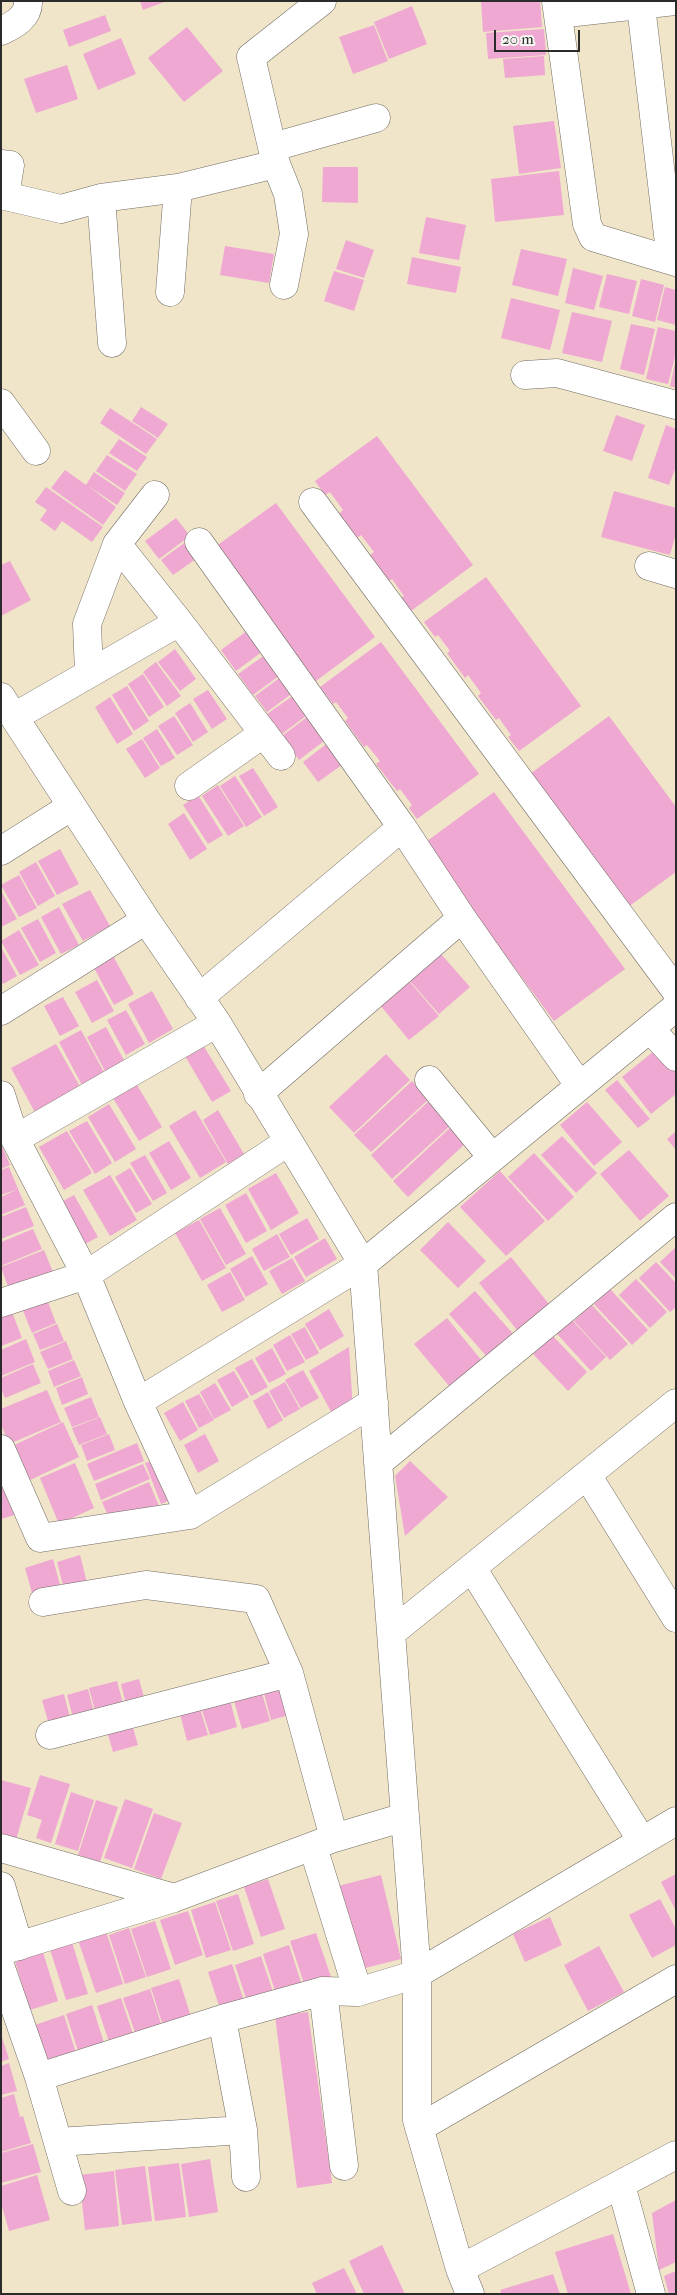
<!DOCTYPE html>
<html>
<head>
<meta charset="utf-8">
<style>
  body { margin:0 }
  #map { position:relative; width:677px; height:2295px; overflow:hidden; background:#f0e4c9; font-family:"IM FELL French Canon",serif }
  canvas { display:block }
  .frame { position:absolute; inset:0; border:2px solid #2b2b2b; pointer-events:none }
  .scale { position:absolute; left:494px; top:30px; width:86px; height:22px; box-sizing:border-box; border:2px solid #2b2b2b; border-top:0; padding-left:6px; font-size:15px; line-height:18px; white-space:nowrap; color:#2b2b2b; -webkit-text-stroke:4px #f6f6f2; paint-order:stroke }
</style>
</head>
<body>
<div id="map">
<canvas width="677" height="2295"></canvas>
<div class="frame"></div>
<div class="scale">20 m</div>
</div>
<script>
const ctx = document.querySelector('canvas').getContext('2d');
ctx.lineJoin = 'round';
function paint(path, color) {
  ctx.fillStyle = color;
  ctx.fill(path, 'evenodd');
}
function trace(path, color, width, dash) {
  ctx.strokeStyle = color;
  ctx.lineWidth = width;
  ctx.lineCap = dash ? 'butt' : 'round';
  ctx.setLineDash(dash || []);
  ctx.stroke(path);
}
paint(new Path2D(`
  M140 1H167L143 10Z
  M481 1H540L542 27 483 32Z
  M412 6 427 44 389 59 374 22Z
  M105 15 111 31 69 47 63 30Z
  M374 25 388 61 353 74 339 37Z
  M187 27 223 71 184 102 148 58Z
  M544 29 546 55 488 59 486 33Z
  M121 38 136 74 98 90 83 54Z
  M544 56 545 75 505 78 503 59Z
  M67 65 78 99 36 113 24 79Z
  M554 121 561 168 519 174 513 126Z
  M323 167H358V203L322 202Z
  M559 171 564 215 495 222 491 179Z
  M426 217 466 225 459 260 419 253Z
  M346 240 374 250 364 278 336 269Z
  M225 246 274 254 269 283 220 275Z
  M521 249 567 259 558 296 512 285Z
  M412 257 461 267 456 293 407 284Z
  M573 268 603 276 594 310 565 303Z
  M334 271 364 280 354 311 324 301Z
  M607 274 637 281 629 314 599 307Z
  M641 279 664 285 655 322 632 316Z
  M665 287 676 290V325L657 320Z
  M511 298 560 310 550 350 501 338Z
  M572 312 612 321 602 362 562 353Z
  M631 324 655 329 644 375 620 369Z
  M658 327 676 331V353L668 384 646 379Z
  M675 363 676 364V388L670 386Z
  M141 407 168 424 158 438 132 421Z
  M110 408 157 439 146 454 100 423Z
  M616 415 645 425 632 461 603 451Z
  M666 425 676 429V467L669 485 648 478Z
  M377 436 473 565 411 611 401 598 404 596 392 579 389 581 370 555 374 552 361 535 357 538 339 514 343 510 330 492 325 495 315 481Z
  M119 439 147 457 137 471 109 453Z
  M107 455 137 474 125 491 96 471Z
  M65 470 86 485 94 472 125 493 117 505 88 486 116 507 103 525 51 488Z
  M46 487 103 527 92 542 62 521 55 531 40 520 47 510 35 502Z
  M614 491 676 508V533L670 555 601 537Z
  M276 503 375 637 308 687 208 552Z
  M176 518 190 536 159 559 145 541Z
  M191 538 203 554 173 575 161 560Z
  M10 561 31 600 1 616V565Z
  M486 577 581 706 519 751 508 737 511 735 499 718 496 720 478 696 481 693 468 675 465 678 447 653 450 651 438 635 435 637 424 622Z
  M255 625 270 646 236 671 221 650Z
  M381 642 479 774 417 819 409 808 412 805 400 789 397 791 376 764 380 761 367 745 364 747 345 721 348 718 336 702 333 704 320 687Z
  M175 649 196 679 180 691 158 662Z
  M272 650 287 670 253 695 238 674Z
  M156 662 181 696 167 706 143 672Z
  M286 673 298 689 267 712 255 696Z
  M143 674 164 707 149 717 128 684Z
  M127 686 149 721 134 731 112 695Z
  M208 690 227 719 212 729 193 699Z
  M297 693 311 712 282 734 267 714Z
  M110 697 133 734 117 744 95 707Z
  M190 703 208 732 193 742 175 713Z
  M315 711 332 735 299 760 282 736Z
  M174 716 193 745 177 755 158 726Z
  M609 716 676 807V872L628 907 530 774Z
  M157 729 175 758 161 766 143 738Z
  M142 739 160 768 145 778 126 749Z
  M333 739 349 760 318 782 303 762Z
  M253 768 278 807 264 816 239 776Z
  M235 776 262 817 246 827 220 786Z
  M218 785 244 826 228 836 202 796Z
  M494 792 625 969 554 1021 423 844Z
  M198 795 223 835 208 844 183 805Z
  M184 813 207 849 190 860 168 824Z
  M60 849 79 884 57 895 38 861Z
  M36 862 55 896 38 906 19 872Z
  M19 875 37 908 19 917 1 885Z
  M90 890 110 926 83 941 62 904Z
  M1 891 17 919 1 927Z
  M59 907 79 945 61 954 41 917Z
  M38 919 56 953 40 962 21 928Z
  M19 930 39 965 20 975 1 941Z
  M1 947 17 976 3 984 1 980Z
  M441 954 470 987 439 1014 410 981Z
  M113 956 134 994 114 1005 93 966Z
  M97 980 114 1011 92 1023 75 992Z
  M409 981 439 1016 409 1040 380 1005Z
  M152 991 173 1029 149 1043 128 1004Z
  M63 997 79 1026 60 1036 44 1006Z
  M126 1010 145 1044 126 1055 107 1020Z
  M106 1027 125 1062 106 1073 87 1037Z
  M81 1030 106 1076 84 1089 59 1042Z
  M56 1044 83 1092 37 1116 11 1068Z
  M203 1045 231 1091 212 1102 185 1056Z
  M659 1047 676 1068V1094L651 1114 622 1077Z
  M386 1054 410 1080 354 1133 329 1107Z
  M617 1080 650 1119 638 1128 605 1090Z
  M412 1081 429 1099 371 1152 354 1135Z
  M137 1085 162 1127 139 1141 113 1098Z
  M430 1100 452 1124 392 1179 371 1155Z
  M587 1102 622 1142 594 1166 560 1125Z
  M109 1104 136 1149 115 1162 88 1117Z
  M195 1110 226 1162 200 1178 169 1126Z
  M218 1110 244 1154 228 1164 203 1120Z
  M87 1121 112 1163 95 1174 69 1131Z
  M452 1126 467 1142 408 1197 393 1181Z
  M67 1131 92 1173 64 1190 39 1147Z
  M676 1131V1150L667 1139Z
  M562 1136 597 1173 576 1193 541 1155Z
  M169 1141 191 1178 171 1190 149 1153Z
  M1 1144 10 1165 1 1169Z
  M629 1150 669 1196 640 1221 600 1174Z
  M534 1153 574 1197 548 1221 508 1177Z
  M145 1155 167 1193 153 1201 130 1163Z
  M9 1167 18 1189 1 1195V1170Z
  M130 1168 152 1204 136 1213 115 1177Z
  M500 1171 545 1221 506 1256 460 1207Z
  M276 1173 299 1213 271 1230 248 1189Z
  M110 1175 137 1220 110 1236 83 1190Z
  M18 1189 25 1205 1 1215V1197Z
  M246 1193 267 1231 246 1243 225 1205Z
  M74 1195 98 1237 78 1248 54 1206Z
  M26 1207 34 1226 1 1239V1217Z
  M220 1208 246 1254 226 1265 200 1219Z
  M307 1218 319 1239 291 1255 279 1234Z
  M199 1220 226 1268 202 1281 175 1233Z
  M448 1222 486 1261 458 1288 420 1250Z
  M33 1229 42 1249 1 1266V1242Z
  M277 1234 290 1257 264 1271 252 1249Z
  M325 1238 337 1259 306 1277 294 1257Z
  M676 1247V1279L660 1262Z
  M44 1250 55 1277 11 1295 1 1267Z
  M252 1256 268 1284 246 1297 230 1269Z
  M511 1257 549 1304 517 1330 479 1283Z
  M292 1258 305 1281 282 1294 269 1271Z
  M656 1262 676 1283V1307L670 1312 639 1278Z
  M230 1272 245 1300 222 1312 207 1285Z
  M636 1279 667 1312 650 1328 619 1295Z
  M610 1289 648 1330 632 1345 594 1304Z
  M475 1291 515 1336 489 1359 449 1314Z
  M46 1297 56 1323 32 1333 22 1308Z
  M591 1304 628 1344 610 1360 574 1321Z
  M329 1309 344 1336 320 1350 305 1324Z
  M12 1312 22 1338 1 1346V1317Z
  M447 1318 482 1361 450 1387 414 1344Z
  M572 1320 606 1357 591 1371 557 1334Z
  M57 1324 64 1341 40 1350 33 1334Z
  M305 1327 319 1353 306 1360 291 1334Z
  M290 1335 305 1362 287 1371 273 1345Z
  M553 1336 587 1372 568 1391 533 1354Z
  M26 1339 35 1362 1 1376V1350Z
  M66 1341 73 1359 48 1369 40 1352Z
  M349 1347 353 1411 335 1419 309 1371Z
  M272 1348 286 1374 269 1383 255 1358Z
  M252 1359 268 1387 251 1396 235 1368Z
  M74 1360 81 1376 54 1387 48 1371Z
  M33 1364 41 1383 5 1398 1 1389V1378Z
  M303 1370 319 1398 301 1408 285 1380Z
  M234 1371 249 1397 232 1407 217 1380Z
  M82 1377 88 1394 62 1405 56 1388Z
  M285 1382 300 1409 284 1418 269 1391Z
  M215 1383 231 1410 214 1419 200 1392Z
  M47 1390 61 1422 9 1444 1 1424V1409Z
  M268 1392 283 1420 268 1429 253 1401Z
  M199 1394 214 1420 199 1428 185 1401Z
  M91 1397 99 1417 72 1427 64 1408Z
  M183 1402 198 1430 180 1441 164 1413Z
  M100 1417 107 1434 79 1445 72 1428Z
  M63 1422 79 1457 26 1482 10 1447Z
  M109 1434 115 1450 87 1461 81 1445Z
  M205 1434 219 1461 198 1473 184 1445Z
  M137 1443 144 1461 94 1481 87 1464Z
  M162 1457 178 1497 161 1504 145 1463Z
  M410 1461 448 1497 405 1536 395 1476Z
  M75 1463 94 1508 59 1524 40 1478Z
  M143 1464 150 1479 101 1500 95 1484Z
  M1 1481 18 1514 1 1519Z
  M149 1482 159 1506 112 1525 102 1502Z
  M80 1555 87 1583 64 1589 57 1562Z
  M53 1559 62 1592 34 1600 25 1568Z
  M287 1678 297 1713 271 1720 262 1686Z
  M139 1679 147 1708 128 1712 121 1684Z
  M117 1681 125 1711 97 1718 89 1688Z
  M260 1686 270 1721 242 1729 232 1694Z
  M88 1689 96 1720 75 1725 67 1695Z
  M64 1694 72 1726 51 1732 42 1700Z
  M229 1696 237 1727 210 1735 200 1704Z
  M199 1705 208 1735 187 1741 179 1710Z
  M131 1721 138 1745 113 1752 106 1728Z
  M40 1775 70 1784 51 1843 36 1838 42 1820 27 1815Z
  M1 1780 31 1788 16 1840 1 1836Z
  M71 1792 94 1800 78 1851 55 1844Z
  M125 1799 153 1809 132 1868 104 1858Z
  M96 1800 118 1807 100 1862 78 1855Z
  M154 1813 182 1823 161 1879 134 1869Z
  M676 1874V1911L661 1882Z
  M381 1875 401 1959 357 1970 338 1886Z
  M268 1879 285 1929 261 1937 244 1887Z
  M238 1894 254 1944 233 1951 216 1901Z
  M660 1899 676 1929V1945L652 1958 629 1915Z
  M215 1902 231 1950 206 1958 191 1910Z
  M188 1911 203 1955 175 1965 160 1920Z
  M550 1917 562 1945 525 1962 513 1934Z
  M155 1921 171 1969 147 1977 131 1929Z
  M104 1925 123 1984 96 1993 76 1934Z
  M129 1928 146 1977 125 1984 109 1935Z
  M316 1933 333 1983 307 1992 290 1941Z
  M71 1939 88 1994 66 2000 49 1946Z
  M289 1945 303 1988 277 1997 263 1954Z
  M599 1946 624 1992 588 2011 564 1965Z
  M42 1949 58 2001 30 2010 14 1958Z
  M261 1956 275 1998 249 2007 235 1965Z
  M232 1964 246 2007 222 2015 208 1972Z
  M179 1979 193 2023 165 2032 151 1988Z
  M150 1989 164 2033 138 2041 123 1998Z
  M121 1998 135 2040 111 2048 97 2006Z
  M92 2005 106 2049 80 2057 66 2014Z
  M308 2012 332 2183 297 2188 275 2016Z
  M64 2015 77 2056 46 2067 32 2026Z
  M1 2034 9 2059 1 2062Z
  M9 2063 17 2091 1 2095V2066Z
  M14 2094 20 2117 23 2116 31 2143 1 2152V2122L11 2120 1 2122V2098Z
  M33 2144 41 2172 1 2183V2153Z
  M210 2159 218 2212 189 2217 181 2164Z
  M179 2163 186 2217 155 2221 148 2167Z
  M145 2166 152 2221 122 2225 115 2170Z
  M114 2171 119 2226 85 2230 79 2175Z
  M37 2175 50 2220 9 2231 1 2203V2186Z
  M676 2200V2262L659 2270 652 2213Z
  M613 2234 631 2294H568L555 2252Z
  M382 2245 405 2294H364L349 2261Z
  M344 2268 357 2294H317L312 2283Z
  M676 2271V2294H669L664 2276Z
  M553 2274 560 2294H502L500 2290Z`), '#efa8d2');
const minor = new Path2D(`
  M556 1 587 224 593 237 676 262
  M641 6 671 260
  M558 14 675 1
  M1 31C14 25 29 17 28 1
  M273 147 376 118
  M1 164 10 165 5 196 61 209 101 198 178 188 276 164
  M101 198 112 343
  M284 285 294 234 288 194 276 164 251 57 322 1
  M170 292 178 188
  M525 375 557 373 676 405
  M1 403 36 451
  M313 502 676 991
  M199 542 402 827
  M117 544 179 622 281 756
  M649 566 676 574
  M89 673 87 624 117 544 155 495
  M1 697 146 920 217 1023 363 1264 417 1974V2120L460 2269 470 2294
  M14 717 179 622
  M189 786 264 733
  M1 851 72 806
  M199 998 402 827 462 918 579 1085
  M1 1011 146 920
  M650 1029 676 1057
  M429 1080 492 1157
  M258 1094 462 918
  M1 1095 15 1139 86 1275 138 1402 190 1515
  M15 1139 217 1023
  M1 1303 86 1275 288 1142
  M138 1402 363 1264 676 1007
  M1 1449 40 1538 190 1515 374 1402
  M378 1463 676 1217
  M587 1475 676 1618
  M472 1568 642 1841
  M43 1602 146 1585 256 1599 289 1673 334 1838
  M391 1633 676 1403
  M50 1735 289 1673
  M313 1847 358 1992
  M1 1848 174 1898
  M1 1886 19 1946
  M1 1951 174 1898 334 1838 405 1817
  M1 1968 39 2077 72 2191
  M323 1991 344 2166
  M222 2019 243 2130 246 2177
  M39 2077 222 2019 323 1991 358 1992 417 1974 676 1821
  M419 2128 676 1979
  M58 2142 243 2130
  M621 2185 651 2294
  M460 2269 676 2155`);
trace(minor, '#706c62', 29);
trace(minor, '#fff', 28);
</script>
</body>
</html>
